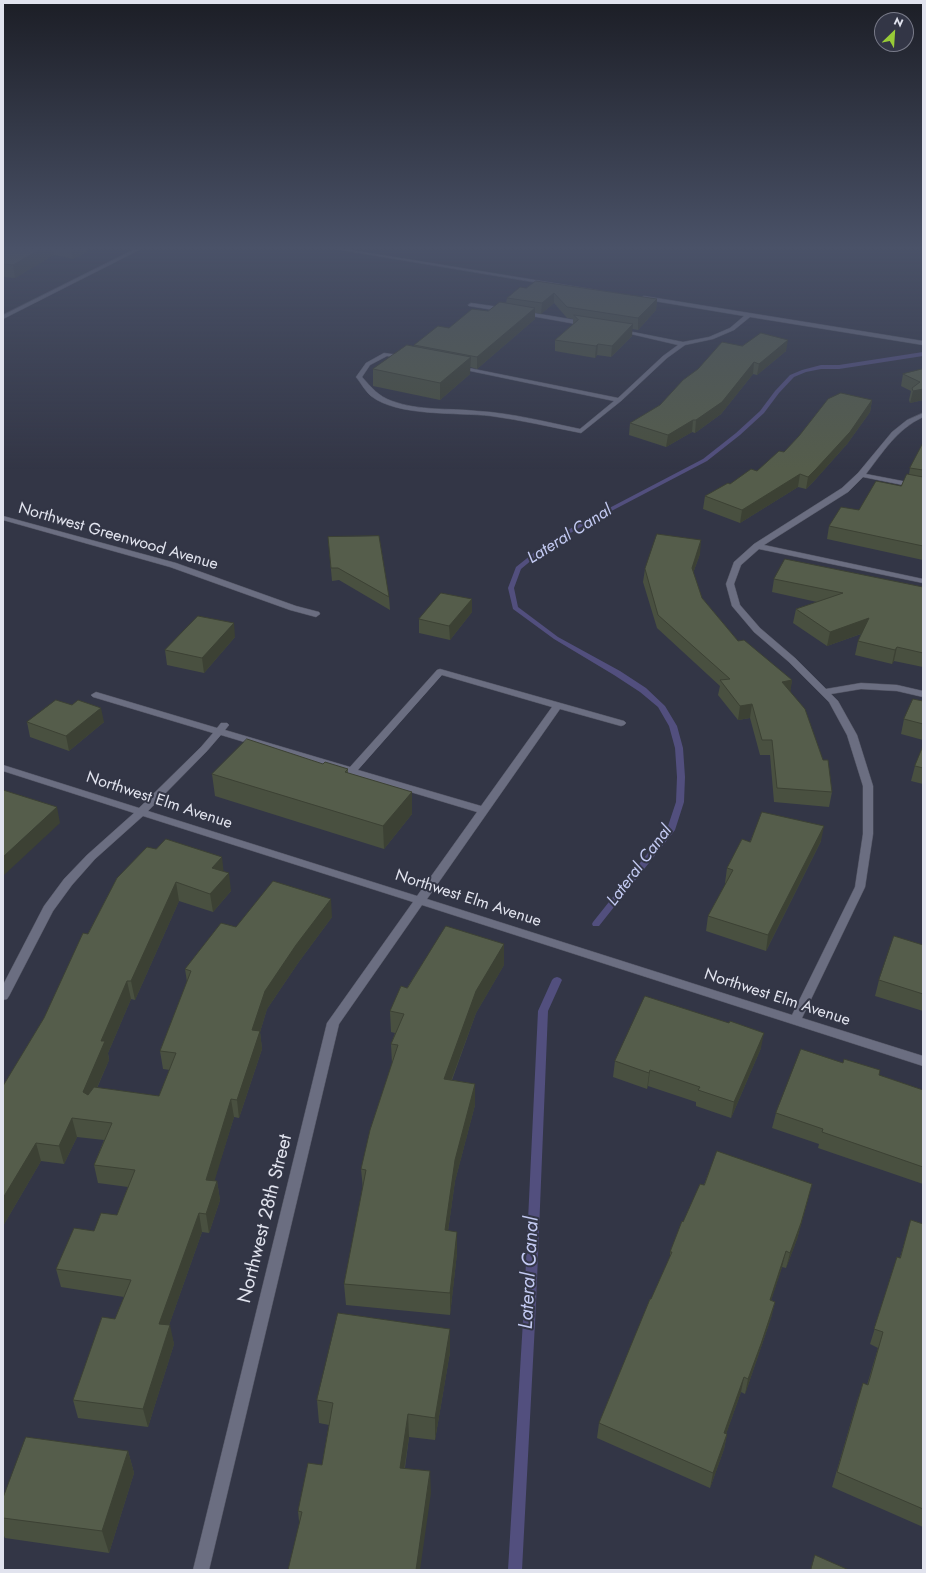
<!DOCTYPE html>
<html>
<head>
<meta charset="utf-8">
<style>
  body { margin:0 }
  #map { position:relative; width:926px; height:1573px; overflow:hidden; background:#333646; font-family:Jost,sans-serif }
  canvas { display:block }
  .frame { position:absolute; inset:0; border:4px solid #e1e3ee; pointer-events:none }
  .north { position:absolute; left:874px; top:12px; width:40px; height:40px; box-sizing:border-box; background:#333646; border:1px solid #797b89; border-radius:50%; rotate:25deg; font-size:11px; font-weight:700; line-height:16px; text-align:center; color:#e1e3ee }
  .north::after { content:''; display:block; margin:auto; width:14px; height:18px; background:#98cb37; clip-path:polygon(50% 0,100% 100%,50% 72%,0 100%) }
</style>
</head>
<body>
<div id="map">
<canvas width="926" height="1573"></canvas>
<div class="frame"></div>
<div class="north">N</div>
</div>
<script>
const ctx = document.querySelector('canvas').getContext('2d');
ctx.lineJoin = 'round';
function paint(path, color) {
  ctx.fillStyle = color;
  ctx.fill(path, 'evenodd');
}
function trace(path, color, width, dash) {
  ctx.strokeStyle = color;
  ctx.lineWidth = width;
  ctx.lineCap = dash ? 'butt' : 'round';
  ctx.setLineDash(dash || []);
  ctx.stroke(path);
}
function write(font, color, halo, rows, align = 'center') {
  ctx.font = font + ' Jost,sans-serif';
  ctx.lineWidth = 4;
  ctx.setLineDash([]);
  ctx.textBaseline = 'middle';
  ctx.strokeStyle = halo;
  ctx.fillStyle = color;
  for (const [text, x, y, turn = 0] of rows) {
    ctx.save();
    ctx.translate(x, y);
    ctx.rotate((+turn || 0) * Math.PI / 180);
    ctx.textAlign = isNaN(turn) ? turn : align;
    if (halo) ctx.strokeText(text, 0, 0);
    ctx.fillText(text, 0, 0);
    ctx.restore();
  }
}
paint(new Path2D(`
  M923 352V356L839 369H821L806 372 794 377 779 393 764 413 740 435 707 461 577 529 545 549 521 569 514 588 518 607 558 637 620 671 646 688 665 706 677 726 683 748 685 777 684 802 675 830 599 926H593L592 924 593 922 667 829 676 802 677 777 675 748 669 726 658 707 640 692 614 675 554 639 513 609 508 588 516 567 541 547 573 527 703 459 736 433 760 411 775 391 790 375 802 370 821 365H839Z
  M557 977 560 978 562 980 548 1011 536 1304 522 1570H508L524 1304 538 1011 552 980 554 978Z`), '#524f7e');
const minor = new Path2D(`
  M135 249H141L3 319V315Z
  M335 249H345L621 294 618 296Z
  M644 296 923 341V345L750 317 734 330 713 339 685 345 667 358 621 401 581 433C551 427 521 420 491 416 457 412 398 417 371 396 365 391 361 383 356 377L366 363 384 353 406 356 408 357V359L387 356 370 365 362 377C372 388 378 396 392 401 419 411 449 408 477 411 512 413 546 422 580 429L614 401 456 368 459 366 618 398 663 356 678 345 618 331V329L683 342 709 337 730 328 744 316 642 299 641 298Z
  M471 303 506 308 509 310 506 312 469 306 468 305Z
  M522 311 587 322 590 324 587 326 520 314 519 313Z
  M923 413V417C897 429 883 452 866 474L923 485V489L863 477 848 492 764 545 923 579V583L759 549 741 565 734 584 740 605 760 628 795 658 826 689 861 683 897 685 923 691V697L897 691 861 689 831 694 838 701 857 735 873 786V834L865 887 802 1018 923 1056V1066L422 905 339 1024 209 1570H193L327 1023 413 902 143 816 95 859 72 885 53 911 9 996 7 999 3 1000V985L44 906 64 879 87 855 134 813 3 771V765L139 808 201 747 213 733 93 697 91 695 96 692 217 728 221 723H227L229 725 225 730 350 767 437 670 440 669 624 721 626 723 624 725 621 726 560 709 427 899 792 1015 855 887 863 834V786L847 735 829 702 789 662 754 632 732 606 726 584 734 562 754 544 842 488 858 473 892 432 907 420ZM442 675 552 707 481 806 358 770ZM221 735 477 812 417 896 148 811 207 751Z
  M3 516 176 563 296 606 319 612 320 614 316 617 290 610 170 567 3 520Z`);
trace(minor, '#525462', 1);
paint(minor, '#6b6e81');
paint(new Path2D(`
  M3 249H87V252L73 259 54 255 15 278 3 277Z
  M526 288 657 299 656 310 638 330 632 329V336L611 357 597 355 595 358 555 351V340L573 324V319L567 318 554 303 541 314 535 313V319L477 369 470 367V374L440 400 373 386V369L414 346V345L449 328 506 303 507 298Z
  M742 346 786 351 757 375 753 374 721 414 695 433 692 432 666 447 629 435 630 423 660 405Z
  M923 369V400L910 403 909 400 911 391 901 386 903 374Z
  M872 400 870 412 847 444 814 481 806 489 798 487 740 523 703 509 705 496 730 484 757 471 784 452Z
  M923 443V560L827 539 829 526 859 510 901 486 909 474 910 468Z
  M328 537 389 597 390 610 339 580 332 581Z
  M700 554 693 573 702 598 738 641 792 680 790 691 832 792 829 807 774 802 770 755H760L750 718 738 720 718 695 720 686 657 628 643 582 645 569Z
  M774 579 923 587V667L894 661 892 664 855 655 858 641 861 634 827 646 793 623 796 609 817 602 772 592Z
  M472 599V612L450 640 419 633V619Z
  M235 637 204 673 167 665 165 650Z
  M923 701V740L901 734 904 719Z
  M27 722H104L69 751 30 737Z
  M923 746V784L911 781 915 766Z
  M323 764 348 769V773L412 814 384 849 215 796 212 774Z
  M821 841 766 951 706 931 708 916 726 883H725L727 868 750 842Z
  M224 871 231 891 213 912 179 901 135 1000 131 999 108 1053 109 1060 97 1088 159 1096 170 1070 163 1069 160 1051 187 982 185 969 236 927 332 917 298 963 267 1009 260 1032 262 1049 239 1118 234 1117 214 1181H217L220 1200 209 1233 202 1232 169 1325 174 1344 148 1427 78 1418 73 1400 115 1319 124 1297 61 1287 56 1269 94 1231 117 1215 128 1187 98 1183 94 1165 104 1140 77 1137 64 1164 41 1161 3 1226V1086L44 1018 117 878Z
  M923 945V1011L875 996 879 980Z
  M504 965 476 1013 452 1080 475 1084V1105L455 1181 448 1231 457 1253 450 1315 346 1305 344 1284 363 1189 361 1169 392 1064 391 1044 395 1033 391 1032 390 1011 407 988Z
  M761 1048 731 1118 696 1106V1102L648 1086 647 1089 613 1077 615 1061Z
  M879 1075 923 1090V1184L818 1148 819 1144 772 1128 776 1113Z
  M704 1185 808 1199 797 1239 786 1268 782 1267 771 1300 775 1302 771 1318 757 1359 745 1394 741 1392 726 1434H727L724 1449 710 1488 597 1438 599 1423 651 1299 670 1257V1252L683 1222Z
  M911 1220 923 1224V1527L832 1487 858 1398 867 1385 878 1348 870 1344 897 1257 900 1258Z
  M450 1352 435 1440 409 1437 405 1468 431 1493 299 1521 298 1511 322 1465 329 1425 319 1423 317 1400Z
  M128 1451 134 1473 109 1553 5 1538 3 1534V1498Z`), '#495040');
paint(new Path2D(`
  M41 249H53L54 255 15 278 13 265Z
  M72 249H87V252L73 259Z
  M554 293V303L541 314 542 303Z
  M657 299 656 310 638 330V318Z
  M535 308V319L477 369V357Z
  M633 324 632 336 611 357 612 346Z
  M788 340 786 351 757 375 759 364Z
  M598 344 597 355 595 358 596 346Z
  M471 357 470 374 440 400V383Z
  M754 362 753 374 721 414 695 433 696 420Z
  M923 389V400L910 403 913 391Z
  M872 400 870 412 847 444 814 481 806 489 808 477Z
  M693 420 692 432 666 447 668 435Z
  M800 474 798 487 740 523 742 510Z
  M701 540 700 554 690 581 692 568Z
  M472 599V612L450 640 449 626Z
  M869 618 866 632 827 646 830 632Z
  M234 623 235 637 204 673 202 658Z
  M897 647 894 661 892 664 895 650Z
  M792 680 790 695 782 682Z
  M752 704 750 718 738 720 740 706Z
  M101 708 104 722 69 751 66 736Z
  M412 792V814L384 849 383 826Z
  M57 807 60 823 3 876V857Z
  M824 826 821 841 766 951 768 935Z
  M222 857 224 875 212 868Z
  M229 873 231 891 213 912 210 894Z
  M176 882 179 901 135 1000 131 981Z
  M331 899 332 917 298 963 267 1009 260 1032 262 1049 239 1118 237 1100 252 1030 265 991 296 945Z
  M504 944V965L476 1013 444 1100V1079L476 991Z
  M127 981 131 999 108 1053 109 1060 87 1110 83 1092 101 1041Z
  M764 1033 761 1048 731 1118 734 1102Z
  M650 1070 648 1086 647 1089 649 1073Z
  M475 1084V1105L455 1181 445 1252V1230L455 1160Z
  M231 1099 234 1117 209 1199 206 1180Z
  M72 1118 77 1137 64 1164 59 1146Z
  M36 1143 41 1161 3 1226V1198Z
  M217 1181 220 1200 209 1233 206 1214Z
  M812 1184 808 1199 797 1239 786 1268 790 1253Z
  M199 1213 202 1232 163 1342 159 1324Z
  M457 1232V1253L450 1315V1293Z
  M786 1251 782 1267 766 1316 770 1300Z
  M775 1302 771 1318 745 1394 748 1379Z
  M170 1325 174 1344 148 1427 143 1409Z
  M450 1329V1352L435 1440V1418Z
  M744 1377 741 1392 721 1448 724 1433Z
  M408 1414 409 1437 401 1490 400 1468Z
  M727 1434 724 1449 710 1488 713 1473Z
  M128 1451 134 1473 109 1553 102 1531Z
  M430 1471 431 1493 420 1570H416Z`), '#3c4134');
const building = new Path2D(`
  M3 249H41L13 265 3 264Z
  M536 281 657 299 638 318 567 307 554 293 542 303 507 298 520 287 526 288Z
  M500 302 535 308 477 357 414 345 438 326 449 328 472 309 488 311Z
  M574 315 633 324 612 346 598 344 596 346 555 340 578 320Z
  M761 333 788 340 759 364 754 362 722 402 696 420H693L668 435 630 423 660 405 683 380 698 369 722 342 742 346Z
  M407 345 471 357 440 383 373 369Z
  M923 369V389L913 391 912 388 920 382 903 374Z
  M841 393 872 400 850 432 816 469 808 477 800 474 742 510 705 496 728 483 730 484 751 469 757 471 779 451 784 452 799 436 828 399Z
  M923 443V470L910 468Z
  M907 474 923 477V546L829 526 841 507 859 510 876 481 901 486Z
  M657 534 701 540 692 568 702 598 738 641 744 640 792 680 782 682 805 709 823 760H828L832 792 777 788 772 740H762L752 704 740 706 720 680 730 679 658 615 645 569Z
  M379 536 389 597 338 568H331L328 537Z
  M785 559 923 587V653L897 647 895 650 858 641 869 618 830 632 796 609 843 593 774 579Z
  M441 593 472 599 449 626 419 619Z
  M198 616 234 623 202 658 165 650Z
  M913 699 923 701V724L904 719Z
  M56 700 72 705 78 700 101 708 66 736 27 722Z
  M247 739 323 764 325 762 348 769 345 772 412 792 383 826 212 774Z
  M923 746V768L915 766Z
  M3 790 57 807 3 857Z
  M762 812 824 826 768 935 708 916 733 870 727 868 742 839 750 842Z
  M166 839 222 857 212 868 229 873 210 894 176 882 131 981H127L101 1041H105L83 1092 88 1095 94 1087 159 1096 176 1053 160 1051 191 971 185 969 221 923 236 927 273 881 331 899 296 945 265 991 252 1030 260 1031 237 1100 231 1099 206 1180 217 1181 206 1214 199 1213 159 1324 170 1325 143 1409 73 1400 102 1317 115 1319 131 1280 56 1269 74 1228 94 1231 101 1213 117 1215 135 1170 94 1165 112 1123 72 1118 59 1146 36 1143 3 1198V1086L44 1018 83 933 88 934 117 878 147 847 156 849Z
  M446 926 504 944 476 991 444 1079 475 1084 455 1160 445 1230 457 1232 450 1293 344 1284 366 1170 361 1169 370 1130 398 1045 391 1044 404 1014 390 1011 401 986 407 988Z
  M894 936 923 945V994L879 980Z
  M645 996 729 1023 730 1021 764 1033 734 1102 698 1090 700 1087 650 1070 649 1073 615 1061Z
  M801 1049 843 1063 844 1059 880 1070 879 1075 923 1090V1167L822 1132 823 1129 776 1113Z
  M717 1151 812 1184 801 1223 790 1253 786 1251 770 1300 775 1302 761 1344 748 1379 744 1377 724 1433 727 1434 713 1473 599 1423 650 1299H651L672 1252H670L682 1221 683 1222 700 1184 704 1185Z
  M911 1220 923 1224V1509L837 1472 863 1383 868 1385 883 1332 874 1329 897 1257 900 1258Z
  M338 1313 450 1329 435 1418 408 1414 400 1468 430 1471 416 1570H288L302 1512 298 1511 308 1463 322 1465 333 1403 317 1400Z
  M26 1437 128 1451 102 1531 3 1518V1498Z
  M815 1555 849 1570H811Z`);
paint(building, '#555d4b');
trace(building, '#3c4134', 1);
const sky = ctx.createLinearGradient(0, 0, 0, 469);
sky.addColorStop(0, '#1c1e26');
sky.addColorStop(0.53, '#4a5268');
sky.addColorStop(1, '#4a526800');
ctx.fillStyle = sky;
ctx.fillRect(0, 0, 926, 469);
write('16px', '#e1e3ee', '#333646', [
  ["Northwest Greenwood Avenue",118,537,16],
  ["Northwest Elm Avenue",159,801,18],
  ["Northwest Elm Avenue",468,899,18],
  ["Northwest Elm Avenue",777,998,18]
]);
write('italic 17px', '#c3caf2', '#333646', [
  ["Lateral Canal",570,535,-32],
  ["Lateral Canal",640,866,-53]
]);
write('19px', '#e1e3ee', '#333646', [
  ["Northwest 28th Street",266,1219,-76]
]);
write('italic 20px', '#c3caf2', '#333646', [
  ["Lateral Canal",530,1273,-87]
]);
</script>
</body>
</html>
